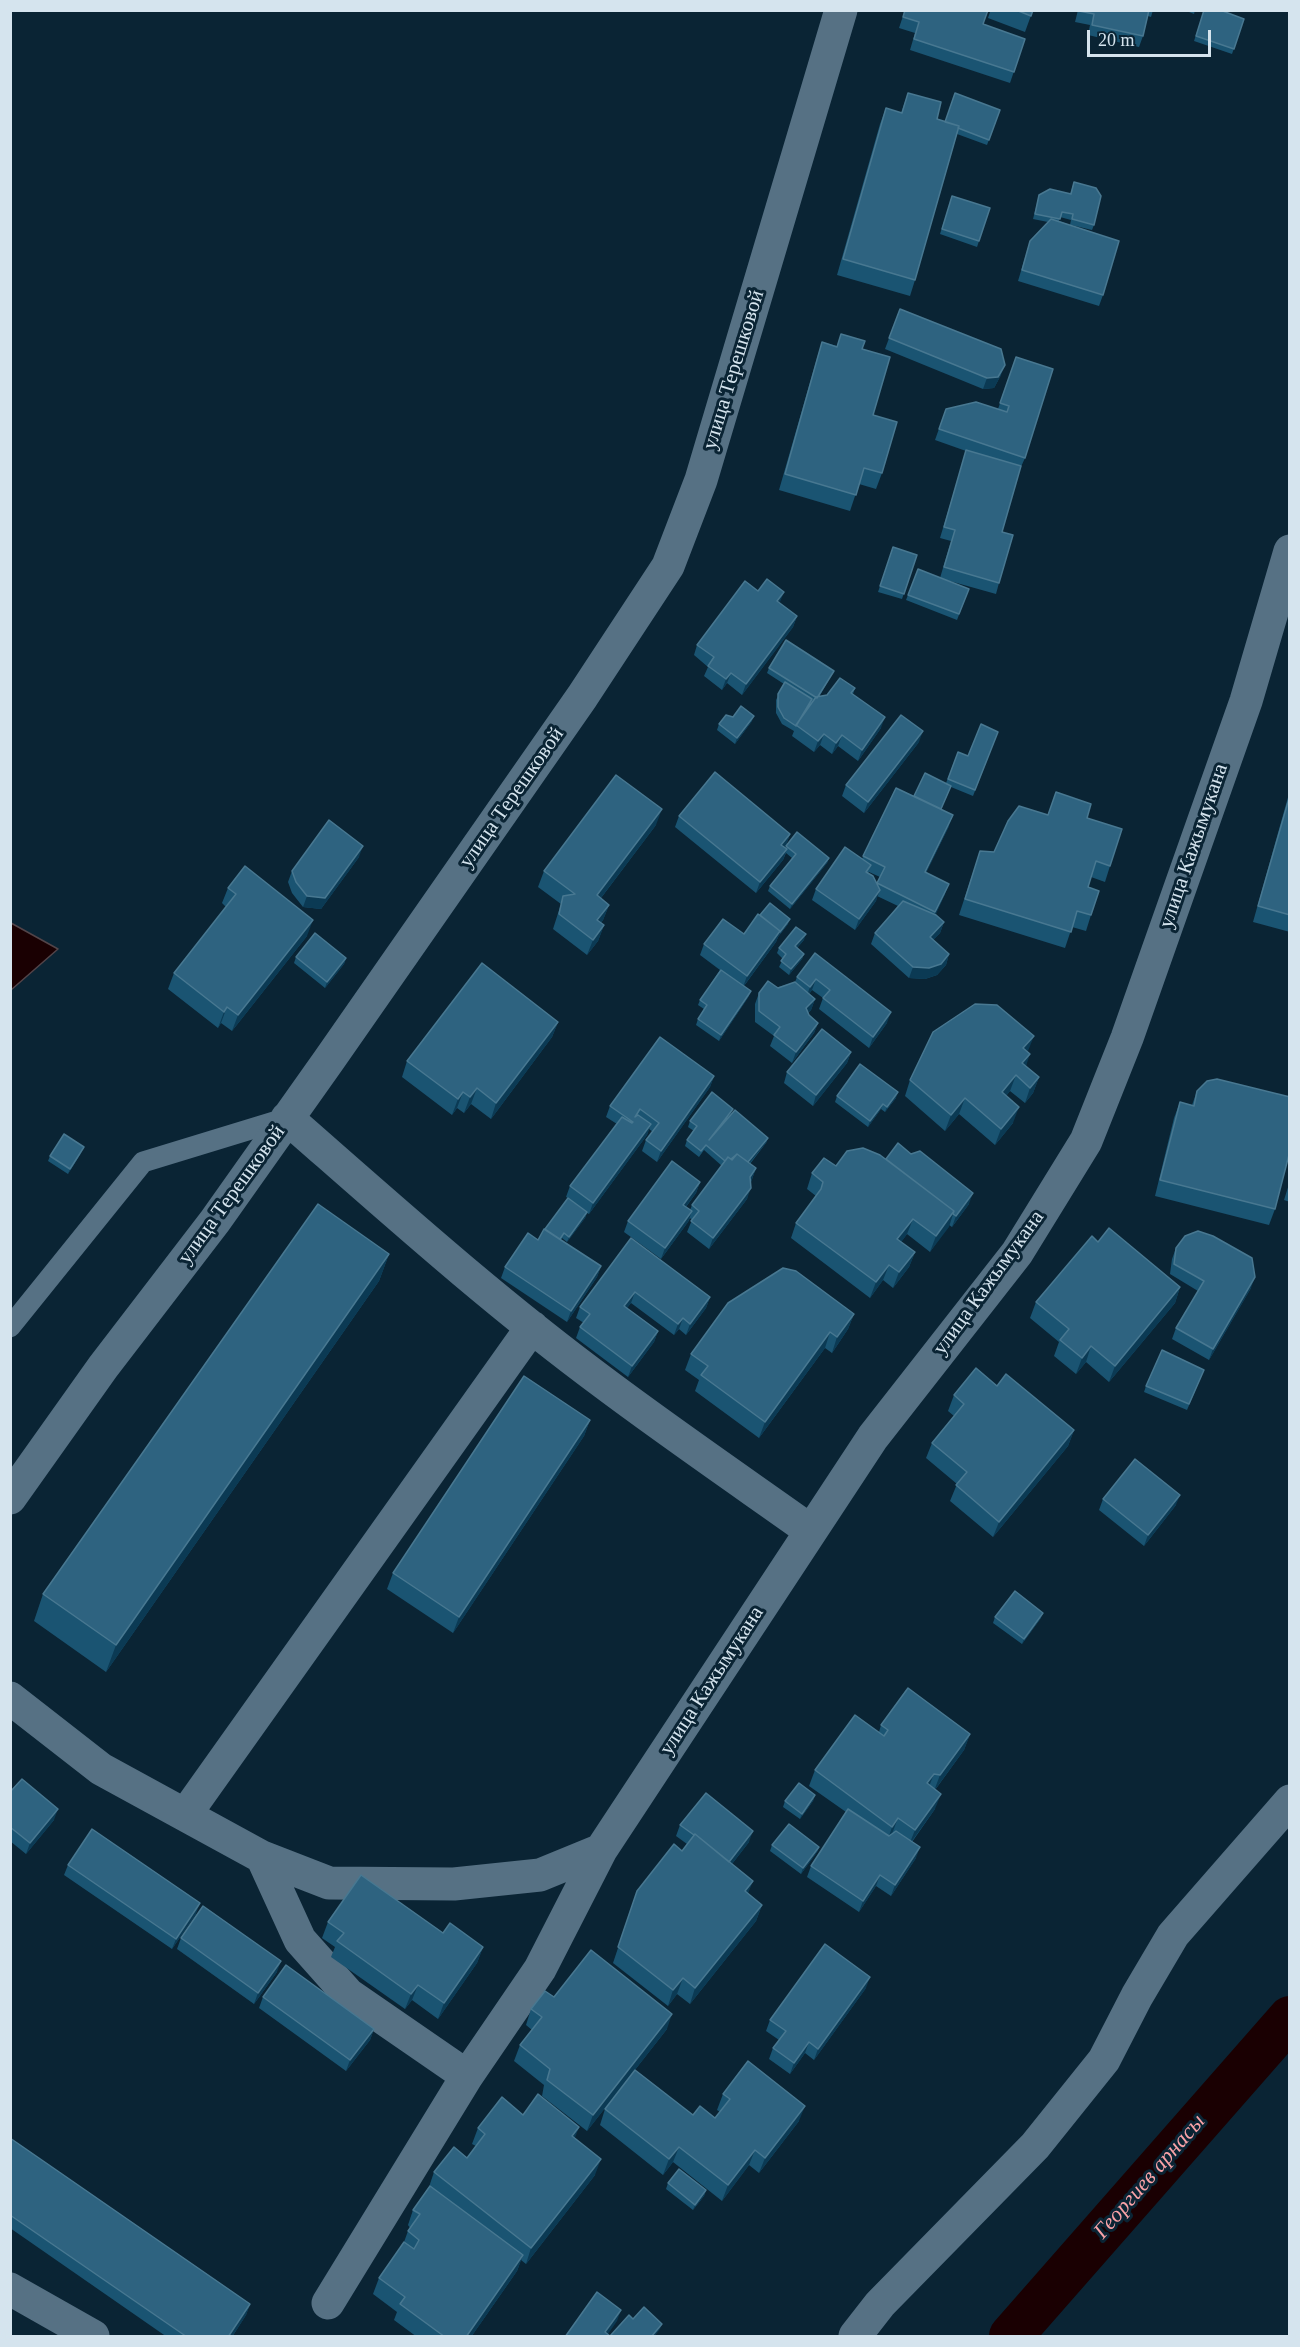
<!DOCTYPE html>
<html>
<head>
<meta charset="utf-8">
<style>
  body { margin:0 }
  #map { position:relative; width:1300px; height:2347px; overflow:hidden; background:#0a2434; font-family:Georgia,serif }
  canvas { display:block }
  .frame { position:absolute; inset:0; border:12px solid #d5e4ee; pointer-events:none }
  .scale { position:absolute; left:1087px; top:30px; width:124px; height:27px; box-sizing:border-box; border:3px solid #d5e4ee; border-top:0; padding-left:8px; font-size:18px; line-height:21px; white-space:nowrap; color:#d5e4ee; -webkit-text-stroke:4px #0a2434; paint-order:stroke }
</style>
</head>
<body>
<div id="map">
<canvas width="1300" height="2347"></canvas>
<div class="frame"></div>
<div class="scale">20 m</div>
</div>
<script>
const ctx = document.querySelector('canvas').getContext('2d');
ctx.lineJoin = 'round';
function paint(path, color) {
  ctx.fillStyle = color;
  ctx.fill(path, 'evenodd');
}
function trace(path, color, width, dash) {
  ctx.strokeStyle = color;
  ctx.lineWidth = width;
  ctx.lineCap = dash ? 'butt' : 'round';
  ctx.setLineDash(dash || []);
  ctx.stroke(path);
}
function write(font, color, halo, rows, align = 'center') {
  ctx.font = font + ' Georgia,serif';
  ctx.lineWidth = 6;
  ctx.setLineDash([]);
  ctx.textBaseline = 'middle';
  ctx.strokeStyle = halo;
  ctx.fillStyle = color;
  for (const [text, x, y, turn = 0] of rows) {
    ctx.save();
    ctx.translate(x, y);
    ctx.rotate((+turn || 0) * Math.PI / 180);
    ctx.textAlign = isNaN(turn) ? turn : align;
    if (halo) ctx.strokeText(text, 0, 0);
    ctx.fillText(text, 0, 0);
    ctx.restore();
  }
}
const water = new Path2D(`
  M11 923 58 949 11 990Z`);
paint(water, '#1a0002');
trace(water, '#524449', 1.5);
trace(new Path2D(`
  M1011 2336 1290 2018`), '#1a0002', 44);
trace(new Path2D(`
  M10 1327 143 1162 287 1118`), '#567184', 21);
trace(new Path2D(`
  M287 1118C391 1209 493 1301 604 1383 672 1434 742 1482 811 1531
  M10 1498 103 1367 215 1221 329 1060 582 697 668 566 701 480 841 10
  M10 1698 101 1769 262 1857 329 1883 454 1884 540 1875 601 1850
  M185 1815 532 1327
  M262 1857 300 1940 348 1994 467 2076
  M10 2289 93 2336
  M328 2303 467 2076 540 1969 601 1850 873 1437 1017 1253 1086 1141 1127 1038 1246 701 1290 551
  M855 2336 880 2304 1035 2146 1104 2060 1137 1996 1173 1935 1290 1801`), '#567184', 33);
paint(new Path2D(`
  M905 10H1033L1025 32 988 18 990 12 988 11 983 24 1025 39 1010 83 910 50 915 33 899 28Z
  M1078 10H1153L1151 17 1148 16 1143 36 1139 47 1088 35 1090 25 1075 22Z
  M1184 10H1195L1194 14Z
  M1204 10 1244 19 1232 54 1194 41Z
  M908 93 937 119 945 122 1000 110 987 145 957 134 915 280 910 296 837 275 880 124 886 108 901 113Z
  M1074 182 1094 225 1092 230 1071 225 1103 295 1099 306 1018 281 1030 241 1048 222 1033 219 1039 195 1070 194ZM1060 217 1071 220 1070 225 1059 221Z
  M952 196 979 241 977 247 940 234Z
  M900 309 1001 375 994 388 983 389 885 349Z
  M841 334 862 349 882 473 876 489 859 484 850 511 779 490 817 358 822 342 837 346Z
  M1016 357 1025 458 1020 469 1002 532 999 583 996 594 946 580 969 589 957 620 906 600 918 569 940 578 951 541 940 538 966 451 935 440 946 409H998Z
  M893 547 917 555 902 599 878 592Z
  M758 591 779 603 797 616 793 627 742 695 727 683 722 690 704 676 708 667 694 655 697 645Z
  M769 668 831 676 819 697 855 688 853 694 881 728 858 761 838 746 832 754 820 745 814 752 792 736 794 731 782 724 776 713V700L784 684 767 673Z
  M752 721 735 744 717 730 719 724Z
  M998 732 973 796 951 787 941 809 949 826 926 873 945 894 935 915 944 922 940 933 933 940 949 954 946 965 937 975 925 979 909 978 871 944 875 933 898 906 877 896 876 901 855 930 812 900 816 889 862 859 896 788 914 796 946 783 958 752 968 756ZM869 872 880 877 877 884 868 873Z
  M919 742 864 813 842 796 846 785Z
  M1290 790V932L1253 922Z
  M1056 792 1087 818 1110 866 1105 882 1091 877 1088 887 1091 915 1086 931 1072 927 1065 948 959 915 980 851 994 852 1048 815Z
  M679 816 790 834 786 845 784 847 785 848 786 846 829 858 827 863 790 909 768 891 770 886 792 858 786 853 783 860 756 893 675 827Z
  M656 825 601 898 609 905 603 920 601 923 604 925 598 941 587 955 553 929 561 904 538 887 544 871Z
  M359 857 321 909 303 907 292 893 288 882 292 871Z
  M228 888 307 936 232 1031 221 1023 218 1028 168 989 174 973 226 907 222 903Z
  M760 915 788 924 778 937 776 942 744 986 749 996 719 1041 696 1025 698 1019 704 1009 698 1005 700 1000 720 970 700 955 704 944 744 934Z
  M804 940 797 948 804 954 802 959 789 975 779 967 783 959 777 953 779 948Z
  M815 953 887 1023 869 1048 819 1009 823 998 812 990 809 994 815 999 811 1010 808 1013 809 1015 818 1023 814 1033 792 1063 770 1046 774 1036 755 1022V1004L759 993 795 982 797 977Z
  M296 957 346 958 344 964 325 988 294 963Z
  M558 1022 552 1037 491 1119 471 1104 464 1113 457 1108 452 1115 402 1077 407 1061Z
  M1028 1051 1026 1066 1039 1077 1033 1093 1025 1103 1010 1091 1006 1096 1013 1123 995 1145 959 1114 945 1131 905 1096 910 1080Z
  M851 1052 847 1063 813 1106 784 1083 787 1072Z
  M714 1076 710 1087 657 1162 642 1151 646 1140 653 1132 649 1129 647 1135 589 1214 587 1213 585 1218 567 1242 562 1238 561 1240 601 1266 597 1277 567 1322 501 1278 505 1267 538 1240 568 1198 566 1197 570 1186 617 1124 606 1117 610 1106Z
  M1197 1091 1275 1209 1269 1225 1155 1196 1174 1118 1180 1102 1192 1105Z
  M837 1096 896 1098 885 1112 881 1109 868 1127 835 1102Z
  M731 1114 725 1122 768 1138 766 1143 750 1164 756 1168 751 1182 747 1199 709 1249 687 1232 692 1220 690 1218 688 1222 661 1259 624 1232 628 1221 700 1182 696 1193 686 1207 690 1210 692 1205 722 1166 704 1150 699 1157 685 1146 687 1140 694 1131 688 1127 690 1121Z
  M81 1153 68 1174 48 1161 50 1156Z
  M886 1159 969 1204 952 1227 949 1225 930 1252 907 1234 901 1242 915 1252 909 1267 893 1288 883 1280 870 1298 791 1238 796 1223 816 1196 807 1189 812 1173 836 1166Z
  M1290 1181V1202L1284 1200Z
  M631 1238 710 1297 706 1308 686 1335 679 1329 674 1335 631 1303 627 1308 658 1331 654 1342 628 1377 576 1338 580 1327 584 1323 576 1318 580 1307Z
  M1098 1242 1180 1287 1175 1303 1109 1382 1086 1362 1076 1374 1054 1356 1059 1342 1030 1318 1036 1302Z
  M1176 1248 1251 1288 1209 1360 1172 1339 1176 1328 1198 1291 1170 1274 1172 1259Z
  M389 1254 379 1281 106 1672 34 1621 43 1594Z
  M854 1314 848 1329 832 1353 825 1348 759 1438 695 1391 699 1380 685 1370 691 1354Z
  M1202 1375 1187 1410 1144 1392 1146 1386Z
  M954 1395 1074 1430 1068 1446 993 1537 950 1501 957 1484 926 1458 932 1443 954 1416 948 1411Z
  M590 1420 584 1436 453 1633 387 1589 393 1573Z
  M1103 1499 1176 1505 1144 1546 1099 1510Z
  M995 1617 1041 1618 1022 1644 993 1623Z
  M881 1725 970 1734 964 1750 935 1790V1809L912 1842 916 1858 891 1896 876 1886 859 1912 807 1877 811 1866 846 1812 809 1786 815 1770 879 1732Z
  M10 1792 54 1820 26 1854 10 1841Z
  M815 1795 813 1801 800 1819 783 1807 785 1801Z
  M680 1825 749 1842 732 1864 748 1894 762 1905 756 1921 690 2004 677 1994 668 2006 613 1963 637 1891 682 1851 687 1844 676 1836Z
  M772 1845 819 1847 817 1852 801 1874 770 1851Z
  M68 1865 196 1914 172 1949 64 1875Z
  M328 1922 443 1933 483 1947 477 1963 438 2019 412 2000 405 2009 331 1957 335 1947 322 1938Z
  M181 1938 277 1972 254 2004 177 1949Z
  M866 1988 814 2060 805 2053 790 2074 769 2059 773 2048 779 2040 766 2031 770 2020Z
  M263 1997 374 2029 370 2040 346 2071 259 2008Z
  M554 1997 667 2029 587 2131 542 2096 544 2085 514 2061 520 2045 532 2030 526 2025 531 2009Z
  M723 2094 799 2121 759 2173 749 2165 722 2201 673 2162 663 2175 600 2125 605 2109 693 2115 715 2118 720 2112 717 2110Z
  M523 2115 579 2127 574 2138 595 2175 526 2264 521 2260 517 2271 471 2337H417L394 2320 397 2312 373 2294 379 2278 404 2242 408 2231 410 2228 408 2225 413 2210 429 2187 434 2172 467 2158 476 2146 472 2144 478 2128Z
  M10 2138 250 2304 246 2315 232 2337H167L10 2228Z
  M668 2183 706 2190 704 2196 693 2210 666 2189Z`), '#1a5472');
paint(new Path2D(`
  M1005 365 1001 375 994 388 983 389 987 378Z
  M784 592 780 602 777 601Z
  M797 616 793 627 742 695 746 684Z
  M731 673 727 683 722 690 726 679Z
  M754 716 752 721 735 744 737 738Z
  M885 717 881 728 858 761 862 750Z
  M923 731 919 742 864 813 868 802Z
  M824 734 820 745 814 752 818 741Z
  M842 735 838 746 832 754 836 743Z
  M662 809 656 825 591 911 597 895Z
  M953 815 949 826 921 883 925 872Z
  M790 834 786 845 777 856 781 845Z
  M363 846 359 857 321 909 303 907 307 896Z
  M787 849 783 860 756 893 760 882Z
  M829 858 827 863 790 909 792 904Z
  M949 884 945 894 932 923 935 912Z
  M880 890 876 901 855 930 859 919Z
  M609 905 603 920 591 936 597 920Z
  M790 919 788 924 778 937 776 942 743 987 747 976 780 931Z
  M313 920 307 936 232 1031 238 1015Z
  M944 922 940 933 926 948 930 937Z
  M604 925 598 941 587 955 593 940Z
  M806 934 804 940 793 952 795 946Z
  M804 954 802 959 789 975 791 969Z
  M949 954 946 965 937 975 925 979 909 978 913 967Z
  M346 958 344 964 325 988 327 982Z
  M816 979 812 990 806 998 810 987Z
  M751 991 749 996 719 1041 721 1035Z
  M815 999 811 1010 802 1019 806 1008Z
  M227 1007 221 1023 218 1028 224 1012Z
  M891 1012 887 1023 869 1048 873 1037Z
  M558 1022 552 1037 491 1119 496 1103Z
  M818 1023 814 1033 792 1063 796 1052Z
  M1034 1036 1028 1051 1023 1048Z
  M851 1052 847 1063 813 1106 816 1095Z
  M1030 1054 1025 1069 1022 1063Z
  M1016 1075 1010 1091 996 1108 1002 1092Z
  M714 1076 710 1087 657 1162 661 1151Z
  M1039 1077 1033 1093 1025 1103 1030 1088Z
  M477 1088 471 1104 464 1113 470 1097Z
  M463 1092 457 1108 452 1115 458 1099Z
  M898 1092 896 1098 885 1112 887 1107Z
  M965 1098 959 1114 945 1131 951 1115Z
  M883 1104 881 1109 868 1127 870 1121Z
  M1019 1107 1013 1123 995 1145 1001 1129Z
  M733 1109 731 1114 707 1146 709 1140Z
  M651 1124 647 1135 589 1214 593 1203Z
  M768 1138 766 1143 743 1171 745 1166Z
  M84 1147 81 1153 68 1174 70 1169Z
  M756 1168 752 1179 746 1187 750 1177Z
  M700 1182 696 1193 679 1216 683 1205Z
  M751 1188 747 1199 709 1249 713 1238Z
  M973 1193 969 1204 952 1227 956 1216Z
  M692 1211 688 1222 661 1259 665 1248Z
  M954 1211 949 1227 930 1252 936 1236Z
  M587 1212 585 1218 567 1242 569 1237Z
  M913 1219 907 1234 892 1255 897 1239Z
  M915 1252 909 1267 893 1288 899 1272Z
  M389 1254 379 1281 106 1672 116 1645Z
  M889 1265 883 1280 870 1298 876 1282Z
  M601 1266 597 1277 567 1322 571 1311Z
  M1255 1277 1251 1288 1209 1360 1213 1349Z
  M1180 1287 1175 1303 1109 1382 1115 1366Z
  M635 1292 631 1303 620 1317 624 1306Z
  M710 1297 706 1308 686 1335 690 1324Z
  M854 1314 848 1329 832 1353 837 1337Z
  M683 1318 679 1329 674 1335 678 1324Z
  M658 1331 654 1342 628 1377 632 1366Z
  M830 1332 825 1348 759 1438 765 1422Z
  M1091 1346 1086 1362 1076 1374 1082 1358Z
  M590 1420 584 1436 453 1633 459 1617Z
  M1074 1430 1068 1446 993 1537 999 1522Z
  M1180 1495 1176 1505 1144 1546 1148 1535Z
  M1043 1613 1041 1618 1022 1644 1024 1639Z
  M970 1734 964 1750 934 1791 940 1775Z
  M934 1774 928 1789 927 1783Z
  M941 1794 935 1809 909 1845 915 1830Z
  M815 1795 813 1801 800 1819 802 1814Z
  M58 1809 54 1820 26 1854 30 1843Z
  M898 1818 892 1834 887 1842 892 1827Z
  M753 1831 749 1842 725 1873 729 1862Z
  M819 1847 817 1852 801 1874 803 1868Z
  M920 1847 916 1858 891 1896 895 1885Z
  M880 1875 876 1886 859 1912 863 1901Z
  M753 1881 747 1896 745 1891Z
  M200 1903 196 1914 172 1949 176 1939Z
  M762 1905 756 1921 690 2004 695 1988Z
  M483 1947 477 1963 438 2019 444 2003Z
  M281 1961 277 1972 254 2004 258 1993Z
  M870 1977 866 1988 814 2060 818 2049Z
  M683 1978 677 1994 668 2006 673 1990Z
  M418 1985 412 2000 405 2009 411 1994Z
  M672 2014 667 2029 587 2131 593 2115Z
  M374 2029 370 2040 346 2071 350 2060Z
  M809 2042 805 2053 790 2074 794 2063Z
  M805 2106 799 2121 759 2173 765 2158Z
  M579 2127 573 2143 572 2136Z
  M679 2147 673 2162 663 2175 669 2159Z
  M755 2150 749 2165 722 2201 728 2185Z
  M601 2159 595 2175 526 2264 531 2248Z
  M706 2190 704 2196 693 2210 695 2205Z
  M523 2255 517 2271 471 2337H466Z
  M250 2304 246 2315 232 2337H228Z
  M621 2310 617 2321 606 2337 605 2332Z
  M662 2324 660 2329 654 2337H651Z`), '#0b3a54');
const building = new Path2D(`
  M905 10H988L983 24 1025 39 1014 72 914 39 919 22 903 17Z
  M1016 10H1033L1031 16Z
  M1149 10 1143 36 1092 25 1094 14 1079 11Z
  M1204 10H1220L1244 19 1234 49 1196 36Z
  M908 93 941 102 937 119 959 126 915 280 843 259 886 108 902 113Z
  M955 93 1000 110 989 140 958 128 959 126 945 122Z
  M1074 182 1096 188 1101 196 1094 225 1072 219 1073 214 1062 212 1060 219 1035 214 1039 195 1050 189 1071 194Z
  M952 196 990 208 979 241 942 229Z
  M1051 219 1119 241 1103 295 1022 270 1030 241Z
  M900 309 1001 349 1005 365 998 377 987 378 889 338Z
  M841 334 865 341 862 349 890 357 873 415 897 422 882 473 864 468 856 495 785 474 822 342 837 347Z
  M1016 357 1053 369 1025 458 939 429 946 409 976 402 1007 412 1009 406 1000 403Z
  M966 450 1021 466 1002 532 1013 535 999 583 944 567 955 530 944 527Z
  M893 547 917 555 904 594 880 586Z
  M918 569 969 589 959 614 908 595Z
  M767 579 784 592 777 601 797 616 746 684 731 673 726 679 708 666 714 657 697 645 745 581 758 591Z
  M786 640 834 671 817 698 769 668Z
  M840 678 855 688 851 693 885 717 862 750 842 735 836 743 824 734 818 741 796 725 816 697 827 695Z
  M785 682 812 699 796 726 784 718 778 707V694Z
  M741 706 754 716 737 738 719 724 726 715 733 717Z
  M901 715 923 731 868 802 846 785Z
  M981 724 998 732 975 790 948 779 958 752 968 756Z
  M715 772 790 834 781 845 787 849 760 882 679 816Z
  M925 773 951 786 941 809 914 796Z
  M616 775 662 809 597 895 609 905 597 920 604 925 593 940 559 914 563 896 575 894 544 871Z
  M896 788 953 815 925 872 949 884 935 912 877 883 885 867 863 856Z
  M1056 792 1091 804 1087 818 1122 829 1110 866 1096 861 1088 887 1099 891 1091 915 1077 911 1071 932 965 899 980 851 994 852 1008 821 1019 806 1048 815Z
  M1290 795V915L1258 906Z
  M329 820 363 846 325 898 307 896 296 882 292 871Z
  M797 832 829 858 792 904 770 886 796 854 786 846Z
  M845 847 871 865 866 872 873 876 880 890 859 919 816 889Z
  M245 866 313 920 238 1015 227 1007 224 1012 174 973 236 894 228 888Z
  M903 901 936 915 944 922 930 937 949 954 941 964 929 968 913 967 875 933Z
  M770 903 790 919 780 932V931L760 915Z
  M758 914 780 931 747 976 704 944 723 919 744 934Z
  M796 927 806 934 795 946 804 954 791 969 781 961 786 954 779 948Z
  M315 933 346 958 327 982 296 957Z
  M815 953 891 1012 873 1037 823 998 830 990 816 979 810 987 797 977Z
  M482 963 558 1022 496 1103 477 1088 470 1097 463 1092 458 1099 407 1061Z
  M721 970 751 991 721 1035 698 1019 707 1005 700 1000Z
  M768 981 778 988 795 982 815 999 806 1008 809 1015 818 1023 796 1052 774 1035 780 1027 759 1011V993Z
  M975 1004 997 1005 1034 1036 1023 1048 1030 1054 1022 1063 1039 1077 1030 1088 1016 1075 1002 1092 1019 1107 1001 1129 965 1098 951 1115 910 1080 933 1032Z
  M822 1029 851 1052 816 1095 787 1072Z
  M660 1037 714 1076 661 1151 646 1140 659 1123 640 1109 635 1117 638 1115 651 1124 593 1203 570 1186 622 1117 632 1123 633 1122 610 1106Z
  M860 1064 898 1092 887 1107 883 1104 870 1121 837 1096Z
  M1217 1079 1290 1097V1151L1275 1209 1160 1180 1180 1102 1194 1106 1197 1091 1207 1081Z
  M712 1092 733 1109 709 1140 735 1110 768 1138 748 1162 737 1154 731 1159 728 1157 725 1161 706 1145 701 1151 687 1140 697 1126 690 1121Z
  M64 1134 84 1147 70 1169 50 1156Z
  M898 1143 911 1154 920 1151 973 1193 956 1216 953 1214 954 1211 886 1159Z
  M863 1148 880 1155 954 1211 936 1236 913 1219 897 1239 915 1252 899 1272 889 1265 876 1282 796 1223 821 1189 823 1182 812 1173 824 1158 836 1166 847 1151Z
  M737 1154 756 1168 750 1177 751 1188 713 1238 691 1221 699 1211 692 1205 728 1157 732 1160Z
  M672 1161 700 1182 683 1205 692 1211 665 1248 628 1221Z
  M568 1198 587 1212 569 1237 564 1233 560 1239 545 1229Z
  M318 1204 389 1254 116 1645 43 1594Z
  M1109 1228 1180 1287 1115 1366 1091 1346 1082 1358 1060 1340 1069 1329 1036 1302 1092 1236 1098 1242Z
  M544 1229 601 1266 571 1311 505 1267 528 1233 538 1240Z
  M1198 1231 1213 1236 1252 1258 1255 1277 1213 1349 1176 1328 1204 1281 1174 1264 1176 1248 1185 1236Z
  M631 1238 710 1297 690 1324 683 1318 678 1324 635 1292 624 1306 658 1331 632 1366 580 1327 590 1314 580 1307Z
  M783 1268 796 1271 854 1314 837 1337 830 1332 765 1422 701 1375 708 1366 691 1354 728 1303Z
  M1162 1350 1204 1370 1189 1404 1146 1386Z
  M976 1368 997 1386 1006 1374 1074 1430 999 1522 956 1485 967 1472 932 1443 964 1404 954 1395Z
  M524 1376 590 1420 459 1617 393 1573Z
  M1135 1459 1180 1495 1148 1535 1103 1499Z
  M1015 1591 1043 1613 1024 1639 995 1617Z
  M908 1688 970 1734 940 1775 934 1774 927 1783 941 1794 915 1830 898 1818 892 1827 815 1770 855 1715 884 1736 888 1730 881 1725Z
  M22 1779 58 1809 30 1843 10 1827V1792Z
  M799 1783 815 1795 802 1814 785 1801Z
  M706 1793 753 1831 729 1862 695 1834 694 1835 680 1825Z
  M848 1809 889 1836 896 1831 920 1847 895 1885 880 1875 863 1901 811 1866Z
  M789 1824 819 1847 803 1868 772 1845Z
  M92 1829 200 1903 176 1939 68 1865Z
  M695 1834 753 1881 745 1891 762 1905 695 1988 683 1978 673 1990 618 1947 637 1891 674 1844 682 1851Z
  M361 1875 443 1933 450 1923 483 1947 444 2003 418 1985 411 1994 337 1941 344 1933 328 1922Z
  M203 1906 281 1961 258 1993 181 1938Z
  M825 1944 870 1977 818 2049 809 2042 794 2063 773 2048 786 2031 770 2020Z
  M591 1950 672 2014 593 2115 547 2080 550 2069 520 2045 542 2017 531 2009 545 1991 554 1997Z
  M286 1965 374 2029 350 2060 263 1997Z
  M748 2061 805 2106 765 2158 755 2150 728 2185 679 2147 669 2159 605 2109 635 2070 693 2115 700 2106 715 2118 730 2099 723 2094Z
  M538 2094 579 2127 572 2136 601 2159 531 2248 434 2172 454 2147 467 2158 485 2134 478 2128 502 2097 523 2115Z
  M10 2138 250 2304 228 2337H187L10 2215Z
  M679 2169 706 2190 695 2205 668 2183Z
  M430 2186 523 2255 466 2337H445L400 2304 405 2297 379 2278 404 2242 414 2249 419 2240 408 2231 420 2214 413 2210Z
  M597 2292 621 2310 605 2332 610 2336 565 2337Z
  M644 2307 662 2324 651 2337H611L610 2336 629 2315 633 2319Z`);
paint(building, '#2e6380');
trace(building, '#487891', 1.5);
write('21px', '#d5e4ee', '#0a2434', [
  ["улица Терешковой",734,370,-73],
  ["улица Терешковой",512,798,-55],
  ["улица Кажымукана",1194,846,-71],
  ["улица Терешковой",232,1195,-54],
  ["улица Кажымукана",989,1283,-54],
  ["улица Кажымукана",712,1681,-57]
]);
write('italic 22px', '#f9a2a7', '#0a2434', [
  ["Георгиев арнасы",1150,2177,-49]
]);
</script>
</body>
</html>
